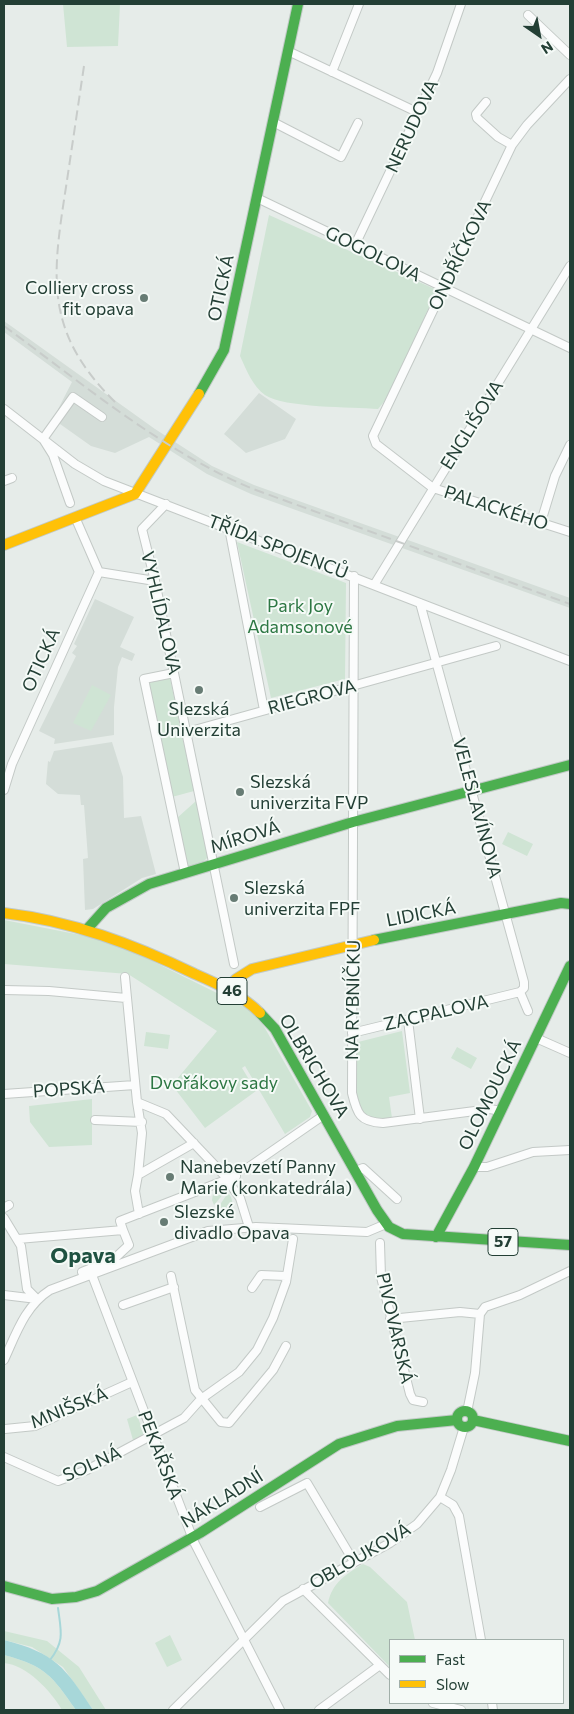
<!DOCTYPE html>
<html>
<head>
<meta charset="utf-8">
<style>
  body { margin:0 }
  #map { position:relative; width:574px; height:1714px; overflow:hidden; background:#e6ece9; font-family:Commissioner,sans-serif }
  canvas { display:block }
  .frame { position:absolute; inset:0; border:5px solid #233f35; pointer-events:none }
  .legend { position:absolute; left:389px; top:1639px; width:175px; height:65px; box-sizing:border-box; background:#f5faf7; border:1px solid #a1afa9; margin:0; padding:6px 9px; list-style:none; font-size:15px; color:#233f35 }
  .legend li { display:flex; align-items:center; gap:10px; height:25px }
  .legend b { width:25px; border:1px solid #a1afa9 }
  .north { position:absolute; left:514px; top:10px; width:50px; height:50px; -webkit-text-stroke:4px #f5faf7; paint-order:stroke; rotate:147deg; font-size:14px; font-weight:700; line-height:20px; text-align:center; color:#233f35 }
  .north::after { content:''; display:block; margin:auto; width:18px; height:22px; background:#233f35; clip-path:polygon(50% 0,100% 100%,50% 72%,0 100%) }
</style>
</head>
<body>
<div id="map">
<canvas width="574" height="1714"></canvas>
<div class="frame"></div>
<ul class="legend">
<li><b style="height:6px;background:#4caf50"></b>Fast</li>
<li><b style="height:6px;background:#ffc107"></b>Slow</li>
</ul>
<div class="north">N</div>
</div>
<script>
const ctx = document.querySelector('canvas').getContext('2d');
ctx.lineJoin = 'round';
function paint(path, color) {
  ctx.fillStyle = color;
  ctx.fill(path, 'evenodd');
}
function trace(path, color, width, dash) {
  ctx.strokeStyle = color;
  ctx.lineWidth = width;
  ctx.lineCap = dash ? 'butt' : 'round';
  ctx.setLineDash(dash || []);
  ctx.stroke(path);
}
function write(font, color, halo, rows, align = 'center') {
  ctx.font = font + ' Commissioner,sans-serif';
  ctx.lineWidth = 4;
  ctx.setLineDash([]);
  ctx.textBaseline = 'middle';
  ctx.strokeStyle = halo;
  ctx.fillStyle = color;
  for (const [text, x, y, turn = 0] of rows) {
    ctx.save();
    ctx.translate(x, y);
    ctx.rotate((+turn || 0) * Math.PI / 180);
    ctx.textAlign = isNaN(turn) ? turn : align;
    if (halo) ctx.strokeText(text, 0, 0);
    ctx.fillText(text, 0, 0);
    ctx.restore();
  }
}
paint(new Path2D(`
  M4 321 155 429 212 466 254 485 570 598V608L251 494 207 474 149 437 115 453 91 446 53 419 72 382 4 332Z
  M259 393 296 419 285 439 246 453 224 434Z
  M95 599 134 617 120 647 135 654 132 661 122 657 118 667 114 707V735L54 744 55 739 39 731 76 656 72 653 77 646 74 644Z
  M112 742 123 777 124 818 141 816 156 874 142 878 93 909 85 910 83 859 88 858 84 805H81L80 795 58 794 46 784 48 761 50 762 54 751Z`), '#d4ddd8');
paint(new Path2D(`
  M63 4H120L118 46 67 47Z
  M269 215 437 290 388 397 378 409C352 407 284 408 265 395 253 387 246 369 240 356Z
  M237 542 346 583 345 679 271 698Z
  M170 678 194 791 172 797 148 683Z
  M92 685 111 695 91 731 73 723Z
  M196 801 208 857 203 862 187 867 177 818Z
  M508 832 533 844 527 856 502 844Z
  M4 920 96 938 126 948 237 1003 252 1012 262 1023 312 1111 310 1117 285 1134 245 1066 242 1068 256 1091 205 1128 172 1085 217 1031 128 974 4 964Z
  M402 1031 410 1093 389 1097 392 1118C382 1118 370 1120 362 1112 354 1104 356 1054 358 1042Z
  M146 1032 170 1035 168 1049 144 1046Z
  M457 1047 477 1058 471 1069 451 1058Z
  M92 1099V1145L49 1147 30 1122 29 1106Z
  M223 1189 225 1192 214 1205 212 1200 213 1194Z
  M228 1193C234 1199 233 1207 229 1213L222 1217 219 1213V1206Z
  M137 1415 144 1434 133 1440 127 1419Z
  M363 1564 370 1567 407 1602 415 1640H390V1667L328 1603C332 1583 346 1574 363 1564Z
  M4 1631 47 1641 79 1667 106 1710H93L63 1667 32 1647 4 1640Z
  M170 1635 182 1660 167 1667 155 1643Z
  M4 1655C46 1666 52 1676 76 1710H62C51 1691 27 1665 4 1663Z`), '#cfe4d4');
paint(new Path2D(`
  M4 1640C55 1653 65 1667 93 1710H76C52 1676 46 1666 4 1655Z`), '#a7d7d9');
trace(new Path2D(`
  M50 1660C65 1641 61 1631 58 1608`), '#a7d7d9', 2);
const street = new Path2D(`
  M528 15 570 55
  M288 51 419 113
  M332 72 359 4
  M570 79 527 125 512 145 373 436 376 444 433 488 570 532
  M486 102 476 114 477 118 498 137 512 145
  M273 122 341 157 358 123
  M257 198 570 348
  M355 245 437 73 461 4
  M4 409 75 464 104 481 570 661
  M4 481 12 478
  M70 503 53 455 43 439 73 397 102 417
  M166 504 142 529 155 581 234 964
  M75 517 99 572 155 581
  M541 522 555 476 570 445
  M229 528 264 710
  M354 576 352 1093C357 1114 360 1122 383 1123L490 1109 501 1111
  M374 585 570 266
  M420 603 524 982V988L520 992
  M174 673 144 679 185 873
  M187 732 496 646
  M4 790 12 764 99 572
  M125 977 137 1102
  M4 990 49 991 126 998
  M520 992 528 1011
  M408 1020 420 1119
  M352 1033 520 992
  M536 1038 570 1053
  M4 1094 135 1085
  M95 1120 142 1122
  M194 1143 138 1175 142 1133 137 1102 166 1114 223 1174 240 1198 249 1227
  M474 1167H487L533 1152 570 1150
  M246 1169 324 1115
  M356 1171 363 1168 397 1199
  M138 1175 135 1191 139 1214
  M4 1208 9 1205
  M4 1218 21 1246 27 1289 37 1299
  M18 1239 123 1230 120 1221 236 1176
  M380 1243 381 1277 410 1394 413 1400 423 1402
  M92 1275 194 1542 280 1710
  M171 1276 195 1390 221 1422 229 1423 273 1370 286 1346
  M84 1277 82 1272 114 1259 129 1245 123 1230
  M252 1288 261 1275 286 1276
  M4 1295 37 1299
  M123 1305 174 1287
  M480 1314 485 1307 520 1295 570 1271
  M390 1319 460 1312 480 1314
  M4 1360C16 1334 25 1306 50 1290L208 1231 256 1227 367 1232 386 1224
  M467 1412 475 1373 480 1314
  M5 1429 35 1426 132 1382
  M4 1457 58 1481 87 1470 184 1418 201 1399 239 1372 257 1350 273 1318 286 1282 293 1239
  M440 1497 453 1505 459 1516 481 1640
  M260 1507 307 1483 354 1562
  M303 1589 390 1675
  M433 1703 461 1710
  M492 1703 493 1710
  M173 1710 283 1601 390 1543 417 1524 440 1497 451 1470 464 1427
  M319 1710 380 1665`);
const fast = new Path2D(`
  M199 394 224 350 298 4
  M88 928 106 908 149 884 353 822 570 765
  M374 940 561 903 570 904
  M260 1013 275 1029 377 1210 389 1227 403 1234 570 1245
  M436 1237 474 1167 570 966
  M457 1419a8 8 0 1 1 16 0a8 8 0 1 1-16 0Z
  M473 1420 570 1441
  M4 1586 52 1599 76 1597 97 1591 200 1533 339 1444 397 1426 457 1420`);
const slow = new Path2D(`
  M4 545 135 494 199 394
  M4 913C72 921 133 944 195 974 218 984 242 995 260 1013
  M227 989 236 979 252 969 374 940`);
trace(street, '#c3c9c6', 10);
trace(fast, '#c1c9c6', 12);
trace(slow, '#c1c9c6', 12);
trace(street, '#fbfcfc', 8);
trace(fast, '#4caf50', 10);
trace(slow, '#ffc107', 10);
trace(new Path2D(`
  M84 66C78 106 72 147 66 187 52 277 44 332 115 402
  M4 326C83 384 162 451 253 489L570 604`), '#c8ccca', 2, [10, 5]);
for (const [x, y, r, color] of [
  [144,298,5,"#677c74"],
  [199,690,5,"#677c74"],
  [240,792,5,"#677c74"],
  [234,898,5,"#677c74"],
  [170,1177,5,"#677c74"],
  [164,1222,5,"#677c74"]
]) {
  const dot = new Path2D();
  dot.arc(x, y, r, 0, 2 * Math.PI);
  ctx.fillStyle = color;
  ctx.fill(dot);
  trace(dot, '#f5faf7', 2);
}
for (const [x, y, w] of [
  [232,991,30],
  [503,1242,30]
]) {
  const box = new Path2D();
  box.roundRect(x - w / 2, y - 13.5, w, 27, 4);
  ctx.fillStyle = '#f5faf7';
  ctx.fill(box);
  trace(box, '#233f35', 1);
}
write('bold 16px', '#233f35', null, [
  ["46",232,991],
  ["57",503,1242]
]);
write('18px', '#233f35', '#f5faf7', [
  ["NERUDOVA",412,126,-65],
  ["GOGOLOVA",373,254,26],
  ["ONDŘÍČKOVA",460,255,-64],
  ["OTICKÁ",221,288,-78],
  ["ENGLIŠOVA",472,425,-58],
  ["PALACKÉHO",496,508,18],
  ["TŘÍDA SPOJENCŮ",278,547,21],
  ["VYHLÍDALOVA",161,613,77],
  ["OTICKÁ",41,660,-66],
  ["RIEGROVA",312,697,-15],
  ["VELESLAVÍNOVA",477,808,75],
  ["MÍROVÁ",245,837,-17],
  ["LIDICKÁ",421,914,-11],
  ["NA RYBNÍČKU",353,1000,-89],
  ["ZACPALOVA",436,1013,-13],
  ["OLBRICHOVA",314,1066,59],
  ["POPSKÁ",69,1089,-4],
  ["OLOMOUCKÁ",490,1095,-64],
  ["PIVOVARSKÁ",395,1328,77],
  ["MNIŠSKÁ",69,1408,-22],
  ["PEKAŘSKÁ",160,1455,69],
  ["SOLNÁ",92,1464,-24],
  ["NÁKLADNÍ",222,1499,-32],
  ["OBLOUKOVÁ",360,1556,-30]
]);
write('18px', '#233f35', '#f5faf7', [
  ["Colliery cross",134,288,"right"],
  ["fit opava",134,309,"right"],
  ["Slezská",199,709,"center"],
  ["Univerzita",199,730,"center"],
  ["Slezská",250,782],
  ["univerzita FVP",250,803],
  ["Slezská",244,888],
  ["univerzita FPF",244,909],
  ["Nanebevzetí Panny",180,1167],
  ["Marie (konkatedrála)",180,1188],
  ["Slezské",174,1212],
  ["divadlo Opava",174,1233]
], 'left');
write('18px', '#2d7743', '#f5faf7', [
  ["Park Joy",300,606],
  ["Adamsonové",300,627],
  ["Dvořákovy sady",214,1083]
]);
write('bold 22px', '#1f5241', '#f5faf7', [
  ["Opava",83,1256]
]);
</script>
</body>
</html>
